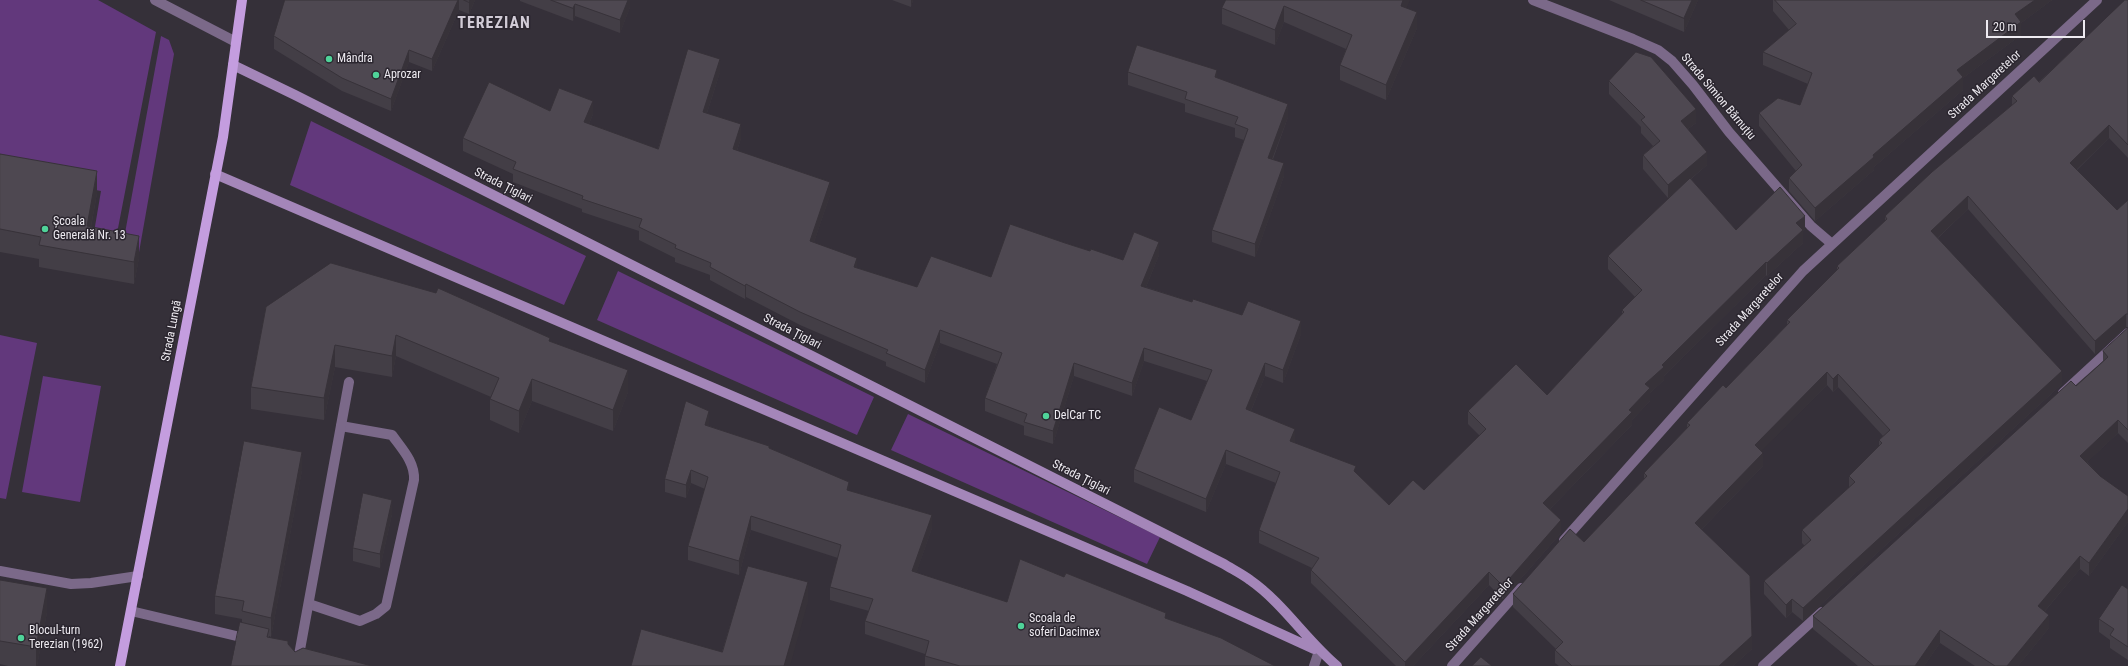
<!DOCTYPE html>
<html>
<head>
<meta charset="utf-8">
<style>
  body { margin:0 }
  #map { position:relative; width:2128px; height:666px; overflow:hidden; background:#353039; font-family:"Roboto Condensed",sans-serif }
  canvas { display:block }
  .scale { position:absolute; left:1986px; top:20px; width:99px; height:18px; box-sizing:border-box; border:2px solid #eeebf1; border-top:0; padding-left:5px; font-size:12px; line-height:14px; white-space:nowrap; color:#eeebf1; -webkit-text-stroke:3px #2b262f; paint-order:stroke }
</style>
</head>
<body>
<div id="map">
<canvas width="2128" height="666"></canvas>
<div class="scale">20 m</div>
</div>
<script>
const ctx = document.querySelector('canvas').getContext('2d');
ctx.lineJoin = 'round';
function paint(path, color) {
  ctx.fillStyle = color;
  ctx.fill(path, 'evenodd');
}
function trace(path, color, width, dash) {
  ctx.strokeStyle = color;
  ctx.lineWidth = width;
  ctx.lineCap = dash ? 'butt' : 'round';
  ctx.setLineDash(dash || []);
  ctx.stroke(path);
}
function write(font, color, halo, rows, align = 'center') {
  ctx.font = font + ' "Roboto Condensed",sans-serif';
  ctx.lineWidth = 3;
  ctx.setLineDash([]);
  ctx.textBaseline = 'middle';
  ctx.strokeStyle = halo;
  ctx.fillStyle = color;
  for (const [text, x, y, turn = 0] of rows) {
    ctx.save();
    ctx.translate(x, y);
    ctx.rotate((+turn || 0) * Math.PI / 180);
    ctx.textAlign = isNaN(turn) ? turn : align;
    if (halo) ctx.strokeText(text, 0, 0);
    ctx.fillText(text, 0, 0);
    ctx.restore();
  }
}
paint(new Path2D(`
  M0 0H98L156 32 113 254 91 250 101 191 0 172Z
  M161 36 169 40 174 54 138 258 121 255Z
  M311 121 586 256 564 305 290 185Z
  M618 271 874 397 857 435 597 320Z
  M0 335 37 343 6 499 0 498Z
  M43 376 101 386 80 502 22 492Z
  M908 414 1160 537 1147 564 891 450Z`), '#62387c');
trace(new Path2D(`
  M309 604 360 621 376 614 386 606 414 480C415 462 402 449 392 435L341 426
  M131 611 249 639`), '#7b6989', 10);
trace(new Path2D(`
  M155 0 236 42
  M1533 0 1633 39 1658 50 1672 61 1693 85 1729 132 1811 226 1832 244
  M2063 393 2128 333
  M1564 540 1803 271 2097 0
  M0 571 71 584 91 583 138 576
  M297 666 349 382
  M1314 666 1319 651
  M1452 666 1521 588
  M1763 666 1822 612`), '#7b6989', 10);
trace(new Path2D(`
  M233 65 295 95 1224 564C1232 569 1242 574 1250 580 1283 603 1306 640 1337 666
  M215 174 1187 591 1314 649`), '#a486b9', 10);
trace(new Path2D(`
  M120 666 223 137 242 0`), '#c49ddf', 10);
paint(new Path2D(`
  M285 0H475L469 14 459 10 432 71 409 62 391 111 342 91 274 49V36Z
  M520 0H630V7L620 33 575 16 573 21 520 1Z
  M892 0H913L911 7Z
  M1226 0 1406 8 1417 28 1386 100 1340 80V65L1346 49 1284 22 1275 45 1222 24V8Z
  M1609 0H1698L1684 32Z
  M1773 0H2052L2021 23V35L1963 78V90L1874 167V170L1815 221 1789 191V178L1796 171 1759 126V113L1800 105 1808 84 1763 65V52L1789 30 1773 11Z
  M2128 0V158L2109 138 2077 170 2117 210 2128 200V327H2126L2095 354 1968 209 1938 238 2062 384 1803 621 1792 612 1786 618 1764 594V581L1805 546 1802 543V530L1849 488V476L1879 446V440L1883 436 1838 387 1833 392 1827 385 1761 451 1763 466 1701 530 1752 649 1733 666H1559L1555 663V650L1556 649 1513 607V594L1584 542 1644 479V473L1687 428V423L1726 388 1787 325V320L1837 270V266L1885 221V216L2012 105V96L2039 82Z
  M720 72 707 113 741 138 737 151 830 195 814 242 857 268 917 287 991 277 1065 243 1090 251 1123 260 1159 255 1146 287 1192 302 1301 334 1283 383 1265 376 1251 411 1295 442V443L1356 473 1389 505 1424 490 1480 436 1468 424V411L1547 395 1622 315V310L1635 297 1608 269V256L1673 194 1668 198 1643 169V155L1653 146 1641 133V127L1609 94V81L1696 123 1688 129 1707 165 1691 179 1736 230 1805 229 1803 231V243L1767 276 1766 275 1664 376V380L1650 393V401L1632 420V425L1550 509 1561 533 1503 599 1489 585 1413 666H1396L1311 583V570L1312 568 1259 543V530L1276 483 1226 464 1206 512 1134 482V469L1191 420 1207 381 1144 361 1132 396 1074 376 1053 444 1024 435V426L985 411V398L997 364 940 343 925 383 886 366V362L800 325 746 297 745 299 710 280V275L675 262V258L639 240V231L582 212V209L513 182V174L463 151V138L550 111 593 114 589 124 658 149Z
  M1128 72 1217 78 1288 117 1273 159 1284 176 1255 257 1212 242V230L1244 140 1235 137V128L1185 112V104L1128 85Z
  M0 154 97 193 91 227 139 258 134 284 39 267V259L0 252Z
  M266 307 550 341 628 392 613 431 532 401 519 433 490 420V399L491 397 396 356 392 377 335 367 324 420 251 409V387Z
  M2128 328V443L2118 433 2087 462 2100 476 2128 496V522L2089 576 2080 569 2045 611 2049 628 2018 666H1975L1940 643 1924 666H1858L1813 629V616L2103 361V351Z
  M709 424V426L769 448 849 491 932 528 916 573 1007 602 1166 619 1275 666H925V654L865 634V621L869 611 830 600V587L838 558 751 530 739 575 688 560V546L705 489 691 483 686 498 665 492V479Z
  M302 470 271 637 269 636V637L288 645 295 652 372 666H231L242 623V619L215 614V596Z
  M392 514 380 568 353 561V548Z
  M0 580 47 612 37 666H8L0 664Z
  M2128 589V660L2110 648V640L2099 632V619Z`), '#433e46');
paint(new Path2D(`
  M458 0H459V10L432 71V59Z
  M470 0H475L469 14V2Z
  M628 0H630V7L620 33V20Z
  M911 0H913L911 7Z
  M1403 0H1410L1401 21V6Z
  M1692 0H1698L1684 32V18Z
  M2035 0H2052L2021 23V35L1963 78V90L1874 167V170L1815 221V208L1873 155 1957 70 2015 14Z
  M575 4V16L573 21V8Z
  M1284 6V22L1275 45V30Z
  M1417 12V28L1386 100V85Z
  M409 50V62L391 111V99Z
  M720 59V72L703 125V112Z
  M1217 70V83L1215 77Z
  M593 101V114L584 136V122Z
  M1288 104V117L1268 170V158Z
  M1696 109V123L1681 134V121Z
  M741 124V138L733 163V149Z
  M2109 125V138L2070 176V163Z
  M1707 152V165L1668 198V185Z
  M1284 163V176L1255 257V244Z
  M97 171V193L87 248V226Z
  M830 182V195L810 254V241Z
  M1968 196V209L1931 244V231Z
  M1805 216V229L1803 231V243L1767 276V263L1796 223Z
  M139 236V258L134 284V262Z
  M1159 242V255L1141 299V286Z
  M857 258V271L854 267Z
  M1766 262V275L1664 376V380L1650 393V401L1632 420V425L1543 516V503L1629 410 1645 384 1662 365Z
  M746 284V297L745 299V286Z
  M2126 314V327L2095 354V341Z
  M1301 321V334L1283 383V370Z
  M940 330V343L925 383V370Z
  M396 335V356L392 377V356Z
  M335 345V367L324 420V398Z
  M1144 348V361L1132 396V383Z
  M1074 363V376L1053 444V431Z
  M1265 363V376L1246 423V409Z
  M628 370V392L613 431V410Z
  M2062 371V384L1803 621V608Z
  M1827 372V385L1755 458V445Z
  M1838 374V387L1833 392V379Z
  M532 379V401L519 433V411Z
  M709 411V424L705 438V425Z
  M2118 420V433L2080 469V456Z
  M1295 429V442L1290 454V441Z
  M1226 450V464L1206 512V499Z
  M302 452V470L271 637V618Z
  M1763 453V466L1695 536V523Z
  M691 470V483L686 498V485Z
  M849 482V496L847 490Z
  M392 500V514L380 568V554Z
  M2128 509V522L2089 576V563Z
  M932 515V528L912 585V571Z
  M751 516V530L739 575V561Z
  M1561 520V533L1503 599V586Z
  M2080 556V569L2038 619V606Z
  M1489 572V585L1413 666H1405V662Z
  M808 582V602L790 666H784Z
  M47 588V612L37 666H36V647Z
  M1792 599V612L1786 618V605Z
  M2049 615V628L2018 666H2007Z
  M1940 630V643L1924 666H1915Z
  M1752 636V649L1733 666H1719Z`), '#373239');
const building = new Path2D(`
  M285 0H458L432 59 409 50 391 99 342 78 274 36Z
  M464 0H470L469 2Z
  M551 0H628L620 20 575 4 573 8Z
  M1226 0H1403L1401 6 1417 12 1386 85 1340 65 1352 35 1284 6 1275 30 1222 8Z
  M1641 0H1692L1684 18Z
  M1775 0H2035L2015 14 2021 22 1957 70 1963 77 1873 155 1874 157 1815 208 1789 178 1802 165 1759 113 1778 98 1800 105 1812 73 1763 52 1796 24Z
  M2125 0H2128V145L2109 125 2070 163 2117 210 2128 200V314H2126L2095 341 1968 196 1931 231 2062 371 1803 608 1792 599 1786 605 1764 581 1811 540 1802 530 1855 482 1849 476 1882 443 1879 440 1890 430 1838 374 1833 379 1827 372 1755 445 1763 453 1695 523 1750 576 1752 636 1719 666H1572L1555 650 1563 642 1513 594 1570 529 1584 542 1647 476 1644 473 1690 425 1687 423 1723 385 1726 388 1790 322 1787 320 1839 268 1837 266 1887 219 1885 216 1932 172 2017 101 2012 96 2034 76 2039 82Z
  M1137 45 1217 70 1215 77 1288 104 1268 158 1284 163 1255 244 1212 230 1248 129 1235 124 1238 117 1185 99 1187 92 1128 72Z
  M688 49 720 59 703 112 741 124 733 149 830 182 810 241 857 258 854 267 917 287 931 256 991 277 1010 224 1065 243 1090 251 1091 249 1123 260 1134 232 1159 242 1141 286 1192 302 1193 299 1242 315 1248 301 1301 321 1283 370 1265 363 1246 409 1295 429 1290 441 1356 466 1354 471 1389 505 1413 480 1424 490 1486 429 1468 411 1516 364 1547 395 1624 312 1622 310 1642 290 1608 256 1690 178 1736 230 1780 187 1805 216 1796 223 1803 230 1767 263 1766 262 1662 365 1664 367 1645 384 1650 388 1629 410 1632 412 1543 503 1561 520 1503 586 1489 572 1405 662 1311 570 1319 558 1259 530 1280 472 1226 450 1206 499 1134 469 1159 407 1191 420 1212 370 1144 348 1132 383 1074 363 1053 431 1024 422 1027 414 985 398 1002 353 940 330 925 370 886 353 888 350 800 312 746 284 745 286 710 267 711 263 675 248 676 245 639 227 642 219 582 199 583 196 513 169 516 162 463 138 489 82 550 111 559 88 593 101 584 122 658 149Z
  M1636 52 1651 57 1696 109 1681 121 1707 152 1668 185 1643 155 1660 141 1641 120 1645 117 1609 81Z
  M0 154 97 171 87 226 139 236 134 262 39 245 41 237 0 229Z
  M331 263 436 293 438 288 550 338 549 341 628 370 613 410 532 379 519 411 490 399 499 378 396 335 392 356 335 345 324 398 251 387 266 307Z
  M2128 328V430L2118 420 2080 456 2100 476 2128 496V509L2089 563 2080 556 2038 606 2049 615 2007 666H1995L1940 630 1915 666H1874L1813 616 2071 381 2076 386 2108 357 2103 351Z
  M686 401 709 411 705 425 769 446V448L849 482 847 490 932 515 912 571 1007 602 1020 559 1064 577 1066 573 1166 613 1165 618 1221 638 1275 666H960L925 656 929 641 865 621 873 599 830 587 841 545 751 516 739 561 688 546 708 477 691 470 686 485 665 479Z
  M244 441 302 452 271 618 242 611 244 601 215 596Z
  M363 493 392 500 380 554 353 548Z
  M748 566 808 582 784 666H631L641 629 722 652Z
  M0 580 47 588 36 647 0 641Z
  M2122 585 2128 589V647L2110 635 2114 629 2099 619Z
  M240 622 269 629 267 637 288 641V644L295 652 303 648 372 666H231Z
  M1481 657 1492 666H1472Z`);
paint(building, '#4e4851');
trace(building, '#373239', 1);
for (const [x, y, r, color] of [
  [329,59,4,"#4fd399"],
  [376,75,4,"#4fd399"],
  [45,229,4,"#4fd399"],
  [1046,416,4,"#4fd399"],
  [1021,626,4,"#4fd399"],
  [21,638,4,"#4fd399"]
]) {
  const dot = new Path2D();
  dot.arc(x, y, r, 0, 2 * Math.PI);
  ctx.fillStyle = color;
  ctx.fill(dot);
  trace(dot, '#2b262f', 1.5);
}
write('12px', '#eeebf1', '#2b262f', [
  ["Mândra",337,59],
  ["Aprozar",384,75],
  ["Școala",53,222],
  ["Generală Nr. 13",53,236],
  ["DelCar TC",1054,416],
  ["Scoala de",1029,619],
  ["soferi Dacimex",1029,633],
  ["Blocul-turn",29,631],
  ["Terezian (1962)",29,645]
], 'left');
write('12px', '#eeebf1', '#2b262f', [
  ["Strada Margaretelor",1985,85,-43],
  ["Strada Simion Bărnuțiu",1718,97,50],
  ["Strada Țiglari",503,186,27],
  ["Strada Margaretelor",1750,310,-48],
  ["Strada Lungă",172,331,-79],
  ["Strada Țiglari",792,332,27],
  ["Strada Țiglari",1081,478,27],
  ["Strada Margaretelor",1480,615,-48]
]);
ctx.letterSpacing = '1px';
write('bold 16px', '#d1cbd6', '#2b262f', [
  ["TEREZIAN",494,24]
]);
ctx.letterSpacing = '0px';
</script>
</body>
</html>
